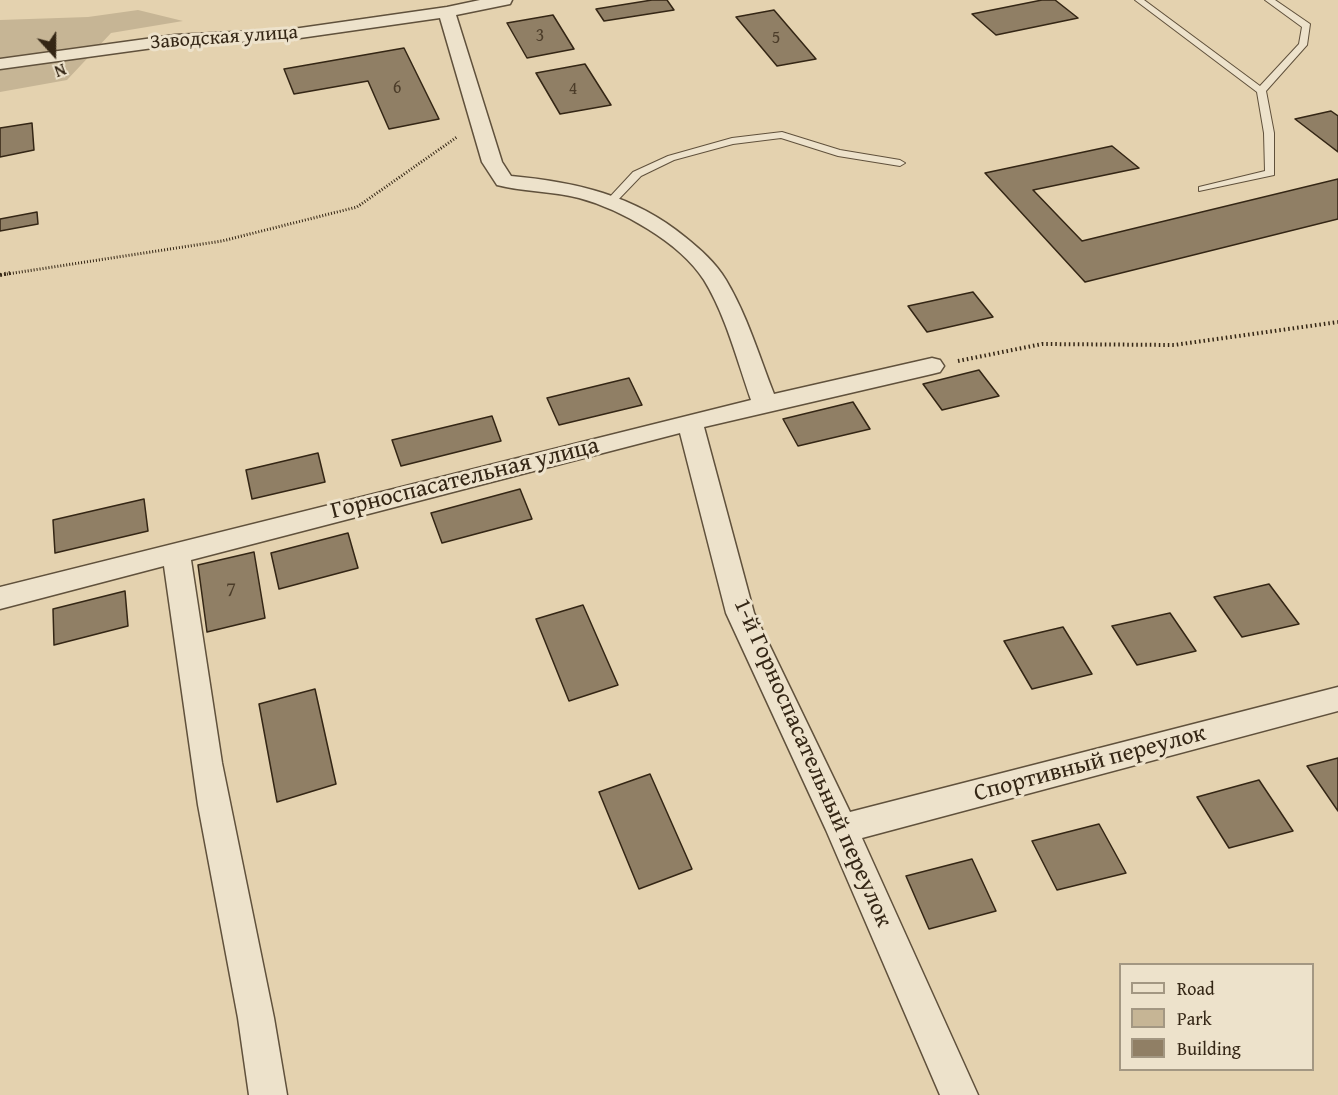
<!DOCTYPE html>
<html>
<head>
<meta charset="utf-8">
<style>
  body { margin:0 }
  #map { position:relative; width:1338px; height:1095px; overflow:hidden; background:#e4d2af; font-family:"Gentium Book Plus",serif }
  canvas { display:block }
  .legend { position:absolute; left:1119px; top:963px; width:195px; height:108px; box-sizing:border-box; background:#ede2cb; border:2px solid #a39782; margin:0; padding:8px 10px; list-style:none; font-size:18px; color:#342615 }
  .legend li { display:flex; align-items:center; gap:12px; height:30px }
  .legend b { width:30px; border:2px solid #a39782 }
  .north { position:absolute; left:24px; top:24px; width:60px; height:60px; -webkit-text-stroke:4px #ede2cb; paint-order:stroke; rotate:159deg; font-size:16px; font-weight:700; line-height:24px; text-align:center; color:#342615 }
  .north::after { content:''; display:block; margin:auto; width:21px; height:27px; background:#342615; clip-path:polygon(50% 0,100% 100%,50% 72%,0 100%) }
</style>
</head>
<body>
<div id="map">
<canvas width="1338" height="1095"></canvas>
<ul class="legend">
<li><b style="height:8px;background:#ede2cb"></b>Road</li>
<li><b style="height:16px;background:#c6b595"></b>Park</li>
<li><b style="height:16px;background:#907f65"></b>Building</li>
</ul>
<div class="north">N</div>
</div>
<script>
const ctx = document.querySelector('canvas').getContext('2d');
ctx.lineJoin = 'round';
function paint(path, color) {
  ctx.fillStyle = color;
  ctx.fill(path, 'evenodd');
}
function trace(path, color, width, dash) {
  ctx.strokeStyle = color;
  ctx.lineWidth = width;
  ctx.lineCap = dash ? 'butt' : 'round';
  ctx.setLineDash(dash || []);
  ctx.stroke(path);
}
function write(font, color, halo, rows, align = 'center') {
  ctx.font = font + ' "Gentium Book Plus",serif';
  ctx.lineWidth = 6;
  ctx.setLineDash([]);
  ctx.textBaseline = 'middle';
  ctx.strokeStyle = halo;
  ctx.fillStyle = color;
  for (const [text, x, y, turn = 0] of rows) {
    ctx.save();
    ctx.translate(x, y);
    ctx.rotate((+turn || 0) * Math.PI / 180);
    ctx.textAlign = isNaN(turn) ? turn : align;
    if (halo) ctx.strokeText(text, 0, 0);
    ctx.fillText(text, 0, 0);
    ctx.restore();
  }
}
paint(new Path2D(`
  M138 10 183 21 111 33 67 80 0 92V20L88 17Z`), '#c6b595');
const building = new Path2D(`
  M652 0H667L674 10 604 21 596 9Z
  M1042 0H1055L1078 18 996 35 972 14Z
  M774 10 816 59 777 66 736 17Z
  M553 15 574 49 527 58 507 23Z
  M404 48 439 119 389 129 368 81 294 94 284 69Z
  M585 64 611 105 560 114 536 73Z
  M1331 111 1338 116V152L1295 119Z
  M32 123 34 150 0 157V128Z
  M1112 146 1139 168 1033 190 1082 241 1338 179V219L1085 282 985 173Z
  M37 212 38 224 0 231V219Z
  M973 292 993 317 927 332 908 306Z
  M979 370 999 396 942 410 923 384Z
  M629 378 642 405 559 425 547 398Z
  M853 402 870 429 798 446 783 419Z
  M492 416 501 441 401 466 392 440Z
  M318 453 325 482 252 499 246 470Z
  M520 489 532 519 442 543 431 513Z
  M144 499 148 531 55 553 53 520Z
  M348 533 358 568 279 589 271 553Z
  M254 552 265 618 207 632 198 565Z
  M1269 584 1299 624 1242 637 1214 597Z
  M125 591 128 626 54 645 53 609Z
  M583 605 618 685 569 701 536 619Z
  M1170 613 1196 651 1137 665 1112 626Z
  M1063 627 1092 674 1032 689 1004 641Z
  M315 689 336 784 277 802 259 704Z
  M1338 758V811L1307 766Z
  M650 774 692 869 639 889 599 792Z
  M1259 780 1293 831 1229 848 1197 797Z
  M1099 824 1126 873 1057 890 1032 841Z
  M972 859 996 911 929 929 906 876Z`);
paint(building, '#907f65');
trace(building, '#342615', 1.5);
const service = new Path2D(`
  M1135 0H1144L1260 86 1299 44 1302 27 1265 0H1275L1310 24 1307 45 1266 91 1274 133V175L1199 191V187L1265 171 1264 133 1257 92Z
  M782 132 840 150 900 160 905 163 900 166 838 156 781 138 733 144 674 160 641 176 616 202 612 203 607 200 633 172 668 156 732 138Z`);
const minor = new Path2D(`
  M480 0H512L510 4 456 15 502 162 511 176C575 182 634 195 685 237 701 250 715 262 726 280 747 315 759 356 774 394L932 358 940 360 944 366 940 372 932 374 704 427 754 613 850 812 1338 687V711L862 838 978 1095H940L826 830 726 613 680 433 191 560 222 763 274 1018 287 1095H249L238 1018 198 805 164 566 0 609V587L751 400C737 360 726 316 704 280 680 242 620 209 579 198 552 191 524 192 497 185L482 162 440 18 293 39 175 45 0 69V59L175 35 293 29 447 7Z`);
trace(service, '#60513c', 2);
trace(minor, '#60513c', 3);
trace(new Path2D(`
  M1 275 222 241 357 207 457 137`), '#342615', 3, [1, 2]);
trace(new Path2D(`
  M0 275 10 273
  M958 361 1042 344 1174 345 1338 322`), '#342615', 4, [1.5, 3]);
paint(service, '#ede2cb');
paint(minor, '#ede2cb');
write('18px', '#4b3c29', null, [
  ["3",540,36],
  ["5",776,38],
  ["6",397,88],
  ["4",573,89]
]);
write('20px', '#342615', '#ede2cb', [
  ["Заводская улица",224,38,-4]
]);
write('21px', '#4b3c29', null, [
  ["7",231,591]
]);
write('24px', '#342615', '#ede2cb', [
  ["Горноспасательная улица",465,479,-14],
  ["1-й Горноспасательный переулок",812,763,66],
  ["Спортивный переулок",1090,764,-15]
]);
</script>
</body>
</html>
